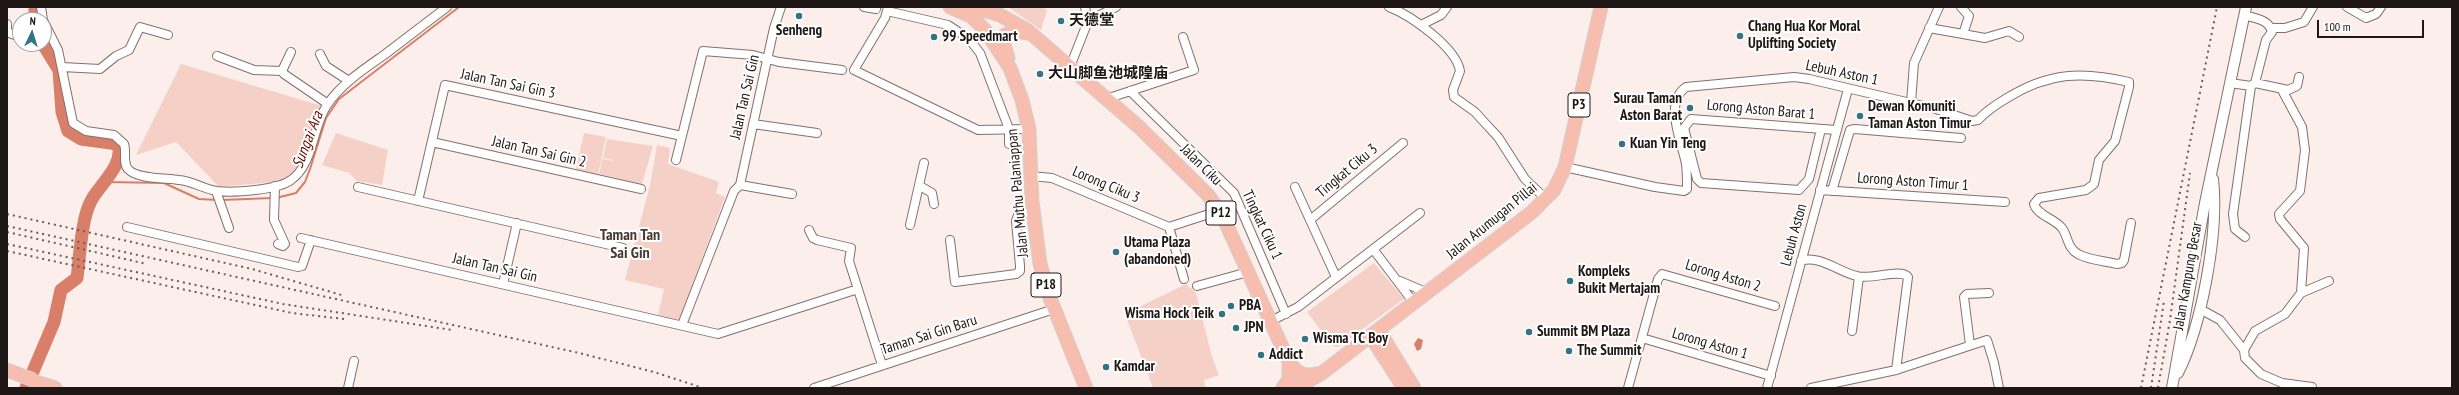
<!DOCTYPE html>
<html>
<head>
<meta charset="utf-8">
<style>
  body { margin:0 }
  #map { position:relative; width:2459px; height:395px; overflow:hidden; background:#fcefeb; font-family:"PT Sans Narrow",sans-serif }
  canvas { display:block }
  .frame { position:absolute; inset:0; border:8px solid #1e1715; pointer-events:none }
  .north { position:absolute; left:12px; top:12px; width:40px; height:40px; box-sizing:border-box; background:#fff; border:1px solid #a5a2a1; border-radius:50%; rotate:4deg; font-size:11px; font-weight:700; line-height:16px; text-align:center; color:#1e1715 }
  .north::after { content:''; display:block; margin:auto; width:14px; height:18px; background:#317585; clip-path:polygon(50% 0,100% 100%,50% 72%,0 100%) }
  .scale { position:absolute; left:2317px; top:20px; width:107px; height:18px; box-sizing:border-box; border:2px solid #1e1715; border-top:0; padding-left:5px; font-size:12px; line-height:14px; white-space:nowrap; color:#1e1715; -webkit-text-stroke:3px #fff; paint-order:stroke }
</style>
</head>
<body>
<div id="map">
<canvas width="2459" height="395"></canvas>
<div class="frame"></div>
<div class="north">N</div>
<div class="scale">100 m</div>
</div>
<script>
const ctx = document.querySelector('canvas').getContext('2d');
ctx.lineJoin = 'round';
function paint(path, color) {
  ctx.fillStyle = color;
  ctx.fill(path, 'evenodd');
}
function trace(path, color, width, dash) {
  ctx.strokeStyle = color;
  ctx.lineWidth = width;
  ctx.lineCap = dash ? 'butt' : 'round';
  ctx.setLineDash(dash || []);
  ctx.stroke(path);
}
function write(font, color, halo, rows, align = 'center') {
  ctx.font = font + ' "PT Sans Narrow","Noto Sans SC",sans-serif';
  ctx.lineWidth = 4;
  ctx.setLineDash([]);
  ctx.textBaseline = 'middle';
  ctx.strokeStyle = halo;
  ctx.fillStyle = color;
  for (const [text, x, y, turn = 0] of rows) {
    ctx.save();
    ctx.translate(x, y);
    ctx.rotate((+turn || 0) * Math.PI / 180);
    ctx.textAlign = isNaN(turn) ? turn : align;
    if (halo) ctx.strokeText(text, 0, 0);
    ctx.fillText(text, 0, 0);
    ctx.restore();
  }
}
paint(new Path2D(`
  M1008 7H1041L1047 10 1041 30Z
  M181 64 329 108 311 135 301 163 283 181 219 187 176 142 136 155Z
  M336 133 388 150 382 185 357 181 349 173 322 165Z
  M584 133 606 137 598 174 576 169Z
  M607 139 653 146 642 184 599 174 602 159 613 161 614 154 613 160 603 158Z
  M657 145 670 148 668 164 719 182 716 193 725 197 679 320 658 315 664 289 625 280 650 185Z
  M1374 263 1404 299 1338 347 1333 346 1307 312Z
  M1186 284 1196 293 1212 357 1219 375 1204 380 1206 388H1153L1125 314Z`), '#f4d0c7');
paint(new Path2D(`
  M1418 338 1423 340 1421 349 1417 351 1414 344Z`), '#d97f69');
trace(new Path2D(`
  M105 182 164 183 199 199 218 200
  M276 198 296 193 305 182 310 169 326 118 339 99 459 7
  M222 200 272 198`), '#d97f69', 2);
trace(new Path2D(`
  M35 7V20
  M26 388 54 322 61 290 77 278C80 256 81 220 91 201 99 185 125 165 118 144L81 139 68 131 62 112 59 70 43 44`), '#d97f69', 13);
const minor = new Path2D(`
  M41 7 43 20
  M864 7 876 9
  M888 7 885 18 854 70 978 130 1029 129
  M1085 7 1088 21
  M1389 7C1410 15 1456 47 1460 71L1453 90 1454 97 1475 112 1484 122 1498 137 1525 179 1546 199
  M2347 7 2366 18 2376 14 2381 7
  M887 11 948 25 969 39 980 53 1009 129V144
  M2245 15C2255 19 2269 19 2272 32L2266 40 2255 83
  M44 22 58 50 73 123 86 131 114 135 124 144C127 152 122 164 129 170 138 179 166 178 179 180 192 181 204 189 217 191 233 193 278 190 291 180 314 164 312 127 327 105 341 84 364 69 384 55 405 39 426 23 447 7
  M7 24V32L20 37
  M1421 25 1441 15 1447 7
  M1929 28 1963 34 1969 16 1961 7
  M2271 28H2285L2304 22 2313 7
  M1963 34 1985 38 2009 31 2019 37
  M291 52 282 71 284 74 328 104
  M320 54 326 66 349 81
  M217 56 254 70 282 71
  M62 67 100 69 116 56 129 50 140 27 168 35
  M1070 67 1088 21 1116 7
  M2230 83 2251 86 2255 83 2288 90 2297 86 2299 77
  M2282 90 2302 127 2305 150 2300 191 2279 214 2280 219 2304 248 2301 293
  M1130 91 1234 193 1286 314
  M1106 99 1194 70 1183 37
  M1911 103 1914 63 1939 7
  M753 124 817 133
  M1821 129 1809 179 1799 190 1701 183 1697 179 1684 128 1691 119 1836 130
  M432 142 641 189
  M676 160 703 51 753 55 779 62 842 70
  M1565 167 1655 187 1684 191 1687 189C1687 181 1687 172 1686 164 1682 142 1663 103 1686 87L1794 77 1809 79 1936 109 1972 121 1978 120C1986 111 1997 104 2007 98 2049 72 2083 71 2129 82V87L2115 141 2099 160 2094 184 2086 190 2039 198 2034 204C2037 215 2055 219 2062 228 2068 236 2067 248 2078 254 2088 260 2105 261 2117 264L2122 263 2124 260 2131 223
  M1031 176 1052 178 1169 227
  M740 185 792 194
  M275 186 274 220 285 244 283 246 278 244
  M920 186 932 193 934 204
  M358 187 623 248
  M1295 187 1336 277
  M1820 190 2005 202
  M216 191 229 228
  M1832 191 1850 130 1855 129 1961 138
  M418 201 445 85 682 136
  M1310 220 1403 143
  M910 225 924 163
  M127 227 298 267 302 266 311 240
  M1169 227 1184 279
  M1169 227 1209 214 1219 208
  M809 230 813 238 817 240 851 248 849 261 882 365
  M2245 237 2235 229 2233 214 2251 86
  M301 238 718 334 858 289
  M950 240 955 282 1016 274 1020 271V266L1016 221 1018 215 1033 211
  M1373 249 1414 303
  M1801 261C1818 254 1841 273 1857 276 1871 280 1901 268 1908 277L1896 370
  M1400 281 1428 293
  M503 284 517 223
  M1197 286 1248 272
  M2200 309 2220 320 2244 350 2245 358 2261 374 2282 383 2312 387
  M1271 321 1298 307 1420 213
  M682 325 734 191 740 185 774 28 781 7
  M1852 331 1859 277
  M1642 338 1771 376
  M1970 345 1964 297 1967 294 1989 293
  M2244 350 2255 331 2285 314 2301 293 2329 281
  M348 388 354 361
  M814 388 1054 309
  M1628 388 1658 279 1662 274 1775 306
  M1767 388 1848 89
  M1811 388 1896 370 1987 340 1994 363 1999 388`);
const tertiary = new Path2D(`
  M2178 373C2202 325 2219 232 2213 179
  M2172 388 2205 203 2246 7`);
const primary = new Path2D(`
  M950 7 971 16 985 30 1010 68 1022 100 1029 129 1032 201 1040 264 1050 298 1086 388
  M974 7 1000 15 1027 30 1139 127 1208 195 1223 217 1289 362C1299 376 1306 377 1322 373
  M1008 58 1004 45 1005 35 1013 31 1028 33
  M1379 331 1414 388
  M1371 337 1404 388
  M7 370 31 379 42 388
  M39 383 55 388
  M1283 388 1289 379V362
  M1296 388 1322 373 1532 212 1554 190 1565 167 1601 7`);
trace(minor, '#83706b', 10);
trace(tertiary, '#83706b', 12);
trace(primary, '#d2d1d0', 15);
trace(minor, '#fff', 8);
trace(tertiary, '#fff', 10);
trace(primary, '#f7bdaf', 13);
trace(new Path2D(`
  M7 214 252 269 345 296
  M7 226 579 353 654 372 703 388
  M7 232 147 264
  M7 244 283 304 452 330
  M7 251 292 313 344 319
  M2141 388 2217 7
  M2151 388 2164 301
  M2158 388 2170 320 2190 173`), '#665d5a', 2, [2, 4]);
for (const [x, y, r, color] of [
  [799,16,4,"#317585"],
  [1061,21,4,"#317585"],
  [1740,36,4,"#317585"],
  [934,37,4,"#317585"],
  [1040,74,4,"#317585"],
  [1690,108,4,"#317585"],
  [1860,116,4,"#317585"],
  [1622,144,4,"#317585"],
  [1116,252,4,"#317585"],
  [1570,281,4,"#317585"],
  [1231,306,4,"#317585"],
  [1222,314,4,"#317585"],
  [1236,328,4,"#317585"],
  [1529,332,4,"#317585"],
  [1305,339,4,"#317585"],
  [1569,351,4,"#317585"],
  [1261,355,4,"#317585"],
  [1106,367,4,"#317585"]
]) {
  const dot = new Path2D();
  dot.arc(x, y, r, 0, 2 * Math.PI);
  ctx.fillStyle = color;
  ctx.fill(dot);
  trace(dot, '#fff', 1.5);
}
for (const [x, y, w] of [
  [1579,105,22],
  [1221,213,30],
  [1046,285,30]
]) {
  const box = new Path2D();
  box.roundRect(x - w / 2, y - 12, w, 24, 3);
  ctx.fillStyle = '#fff';
  ctx.fill(box);
  trace(box, '#1e1715', 1);
}
write('bold 14px', '#1e1715', null, [
  ["P3",1579,105],
  ["P12",1221,213],
  ["P18",1046,285]
]);
write('bold 15px', '#1e1715', '#fff', [
  ["天德堂",1069,21],
  ["Chang Hua Kor Moral",1748,27],
  ["Uplifting Society",1748,44],
  ["Senheng",799,31,"center"],
  ["99 Speedmart",942,37],
  ["大山脚鱼池城隍庙",1048,74],
  ["Surau Taman",1682,99,"right"],
  ["Aston Barat",1682,116,"right"],
  ["Dewan Komuniti",1868,107],
  ["Taman Aston Timur",1868,124],
  ["Kuan Yin Teng",1630,144],
  ["Utama Plaza",1124,243],
  ["(abandoned)",1124,260],
  ["Kompleks",1578,272],
  ["Bukit Mertajam",1578,289],
  ["PBA",1239,306],
  ["Wisma Hock Teik",1214,314,"right"],
  ["JPN",1244,328],
  ["Summit BM Plaza",1537,332],
  ["Wisma TC Boy",1313,339],
  ["The Summit",1577,351],
  ["Addict",1269,355],
  ["Kamdar",1114,367]
], 'left');
write('15px', '#1e1715', '#fff', [
  ["Lebuh Aston 1",1842,73,12],
  ["Jalan Tan Sai Gin 3",508,84,12],
  ["Jalan Tan Sai Gin",745,97,-77],
  ["Lorong Aston Barat 1",1761,110,5],
  ["Jalan Tan Sai Gin 2",539,152,13],
  ["Jalan Ciku",1201,165,45],
  ["Tingkat Ciku 3",1347,171,-40],
  ["Lorong Aston Timur 1",1913,182,4],
  ["Lorong Ciku 3",1106,185,23],
  ["Jalan Muthu Palaniappan",1018,193,-95],
  ["Jalan Arumugan Pillai",1492,221,-39],
  ["Tingkat Ciku 1",1262,225,65],
  ["Lebuh Aston",1794,235,-75],
  ["Jalan Tan Sai Gin",495,268,13],
  ["Lorong Aston 2",1723,276,17],
  ["Jalan Kampung Besar",2188,276,-80],
  ["Taman Sai Gin Baru",929,335,-18],
  ["Lorong Aston 1",1710,344,16]
]);
write('italic 16px', '#641400', '#fff', [
  ["Sungai Ara",308,140,-69]
]);
write('bold 16px', '#483733', '#fff', [
  ["Taman Tan",630,235],
  ["Sai Gin",630,253]
]);
</script>
</body>
</html>
